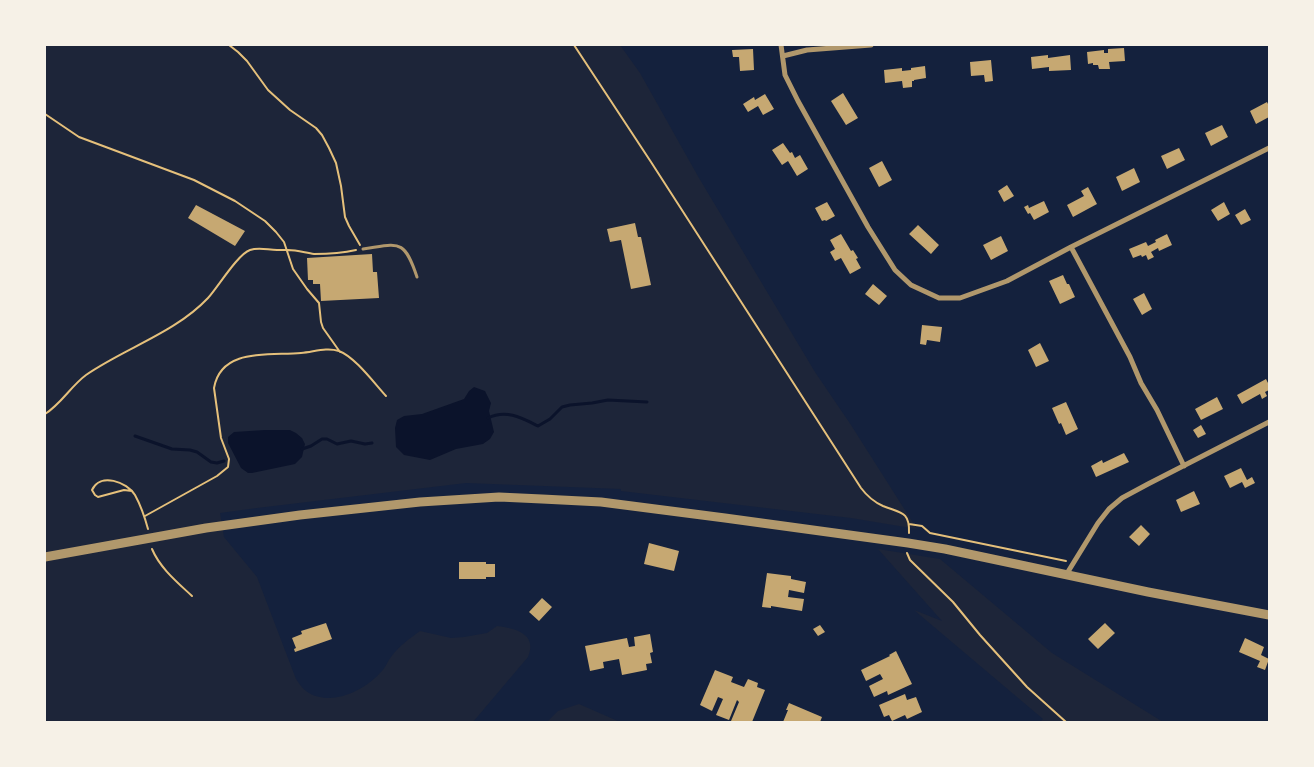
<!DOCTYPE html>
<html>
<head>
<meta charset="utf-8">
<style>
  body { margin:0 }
  #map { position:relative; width:1314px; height:767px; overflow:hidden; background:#14213d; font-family:Cabin,sans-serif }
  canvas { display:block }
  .frame { position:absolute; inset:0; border:46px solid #f6f1e7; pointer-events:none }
</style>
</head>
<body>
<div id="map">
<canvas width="1314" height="767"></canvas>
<div class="frame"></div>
</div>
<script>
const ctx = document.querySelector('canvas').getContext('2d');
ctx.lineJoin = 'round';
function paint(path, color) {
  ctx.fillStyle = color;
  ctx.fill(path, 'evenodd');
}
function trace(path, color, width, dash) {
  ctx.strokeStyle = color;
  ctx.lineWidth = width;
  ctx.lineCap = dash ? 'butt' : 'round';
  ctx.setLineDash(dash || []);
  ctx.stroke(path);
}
paint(new Path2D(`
  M45 45H620L640 73 699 178 815 372 851 425 917 529 851 518 621 491V489L466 483 257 508 220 513 224 537 257 577 296 679C299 683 302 688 306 691 329 708 364 691 380 673 385 669 387 662 391 657 399 646 409 639 420 631L451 638 464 637 487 633 497 626C515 628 538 634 528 657L473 722H45Z
  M878 549 940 559 1052 653 1163 722H1040L1043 719 914 610 942 621Z
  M579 704 620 722H547L558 711Z`), '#1d2539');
paint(new Path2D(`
  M474 387 485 391 491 403 489 411 494 432 490 439 483 444 456 449 430 460 404 455 396 447 395 428 397 420 404 416 422 414 464 399 469 391Z
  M265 430H290L296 433 302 438 305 444 302 457 295 464 252 473H248L241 468 228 443V437L234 432Z`), '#0b132b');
trace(new Path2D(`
  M488 418C506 409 522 418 538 426L550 419 562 407 570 405 592 403 608 400 647 402
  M135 436 172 449 190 450 197 452 211 462 217 463 224 461
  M302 449 311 446 322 439H327L337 444 351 441 365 444 372 443`), '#0b132b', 3);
paint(new Path2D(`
  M1124 48 1125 61 1109 62 1110 69H1099L1098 65H1093V63L1088 64 1087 52 1104 50V53H1108V49Z
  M753 49 754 70 740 71 739 57H733L732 50Z
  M1048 55V58L1070 55 1071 70 1049 71V67L1032 69 1031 57Z
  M991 60 993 81 985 82 984 75 971 76 970 62Z
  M925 66 926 78 914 80V81H912V87L903 88 902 81 885 83 884 70 902 68V71L911 70V68Z
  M843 93 858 118 846 125 831 101Z
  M765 94 774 109 763 115 758 106 748 112 743 104 754 97 755 100Z
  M1267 102 1269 106V117L1256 124 1250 111Z
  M1222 125 1228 137 1211 146 1205 133Z
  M783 143 790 153 792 152 795 158 800 155 808 169 797 176 788 161 782 165 772 150Z
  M1179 148 1185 160 1167 169 1161 156Z
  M882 161 892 180 879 187 869 168Z
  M1134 168 1140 182 1122 191 1116 177Z
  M1007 185 1014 196 1004 202 998 191Z
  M1088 187 1097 204 1073 217 1067 205 1084 196 1081 191Z
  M1044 201 1049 212 1034 220 1030 213 1028 214 1024 207 1028 205 1029 208Z
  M827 202 835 216 826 221 825 220 822 221 815 208Z
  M1224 202 1230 214 1218 221 1211 210Z
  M196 205 245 231 235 246 188 218Z
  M1245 209 1251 220 1241 225 1235 215Z
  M635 223 638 237H641L651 285 631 289 621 240 610 242 607 229Z
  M918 225 939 245 931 254 909 234Z
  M841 234 851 251 853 250 858 258 856 259 861 268 850 274 841 258 835 261 830 252 835 249 830 240Z
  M1167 234 1172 245 1159 251 1158 248 1151 252 1154 257 1148 260 1146 255 1142 257 1141 255 1133 258 1129 249 1146 242 1148 246 1156 242 1155 240Z
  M1001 236 1008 251 991 260 983 245Z
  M372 254 373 272H377L379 298 321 301 320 284H313V280H308L307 258Z
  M1063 275 1067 284H1069L1075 297 1060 304 1049 281Z
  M873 284 887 296 879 305 865 294Z
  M1144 293 1152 309 1142 315 1133 299Z
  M922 325 942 327 940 342 927 340 926 345 920 344Z
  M1040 343 1049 361 1036 367 1028 350Z
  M1266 379 1269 385V390L1265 392 1267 396 1262 399 1260 394 1242 404 1237 395Z
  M1217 397 1223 409 1201 420 1195 409Z
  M1066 402 1078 429 1066 435 1061 423 1059 424 1052 408Z
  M1201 425 1206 434 1198 438 1193 430Z
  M1124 453 1129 462 1096 477 1091 466 1102 460 1103 463Z
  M1241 468 1247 480 1252 477 1255 483 1245 488 1242 482 1230 488 1224 476Z
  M1194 491 1200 504 1181 512 1176 500Z
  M1141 525 1150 534 1139 546 1129 537Z
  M649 543 679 551 674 571 644 564Z
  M459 562H486V564H495V577H486V579H459Z
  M767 573 791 576V579L806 582 804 593 789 590 788 597 804 599 802 611 771 606V608L762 607Z
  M542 598 552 607 539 621 529 612Z
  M326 623 332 639 295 652 294 649 296 648 292 638 302 634 301 631Z
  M1105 623 1115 633 1098 649 1088 639Z
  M820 625 825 632 818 636 813 629Z
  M650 634 653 652 650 653 652 663 646 664 647 670 622 675 619 659 603 662 604 668 590 671 585 646 627 638 629 647 635 646 634 637Z
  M1245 638 1264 647 1261 655 1269 659 1265 670 1257 667 1260 661 1239 652Z
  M896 651 912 684 888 695 887 691 874 697 869 686 883 679 880 674 866 681 861 670 890 656 889 655Z
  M715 670 733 677 731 682 744 687 748 679 758 683 757 687 765 690 752 722 731 721 739 702 737 700 729 720 716 715 723 699 718 697 712 711 700 705Z
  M905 694 907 700 916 697 922 712 907 719 905 715 892 721 889 715 884 717 879 705Z
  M789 703 822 717 820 722H783L788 710H786Z`), '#c6a872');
trace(new Path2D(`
  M229 45 238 52 247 61 268 90 290 110 316 128 322 135 329 148 336 163 341 186 345 217 349 226 360 245
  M574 45 651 162 861 488C867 496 874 502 883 506 900 513 910 511 909 533
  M45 114 79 137 194 180 235 201 265 221 276 232 284 242 293 269 307 289 319 303 321 322 323 328 340 352
  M45 414C61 404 71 386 86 375 125 348 175 333 208 298 218 287 238 254 250 250 259 247 268 250 277 250 280 250 284 250 288 250 297 250 306 253 314 254 328 254 343 253 356 250
  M132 491 124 490 98 497 95 495 92 490C100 472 127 482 135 495 141 506 145 518 148 529
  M145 516 217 476 228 467 229 459 221 438 214 388C221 347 271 356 301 353 314 352 326 347 339 351 355 357 374 383 386 396
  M909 524 922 526 930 533 1066 561
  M152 549C160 568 177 582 192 596
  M907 553 910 560 953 602 980 635 1027 687 1066 722`), '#e5c07b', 2);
trace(new Path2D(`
  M363 249C399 244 404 238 417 277`), '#b1986c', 3);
trace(new Path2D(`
  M781 45 785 75 798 101 868 227 895 270 911 285 939 298H960L1007 281 1071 247 1269 148
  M783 56 807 50 871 45
  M1071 247 1130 357 1141 383 1157 410 1184 466
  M1066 575 1098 523 1109 509 1122 498 1148 484 1269 422`), '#b1986c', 5);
trace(new Path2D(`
  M45 557 206 528 300 515 420 502 499 497 542 499 601 502 725 518 908 543 945 549 1148 592 1269 615`), '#b1986c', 9);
</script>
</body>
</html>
